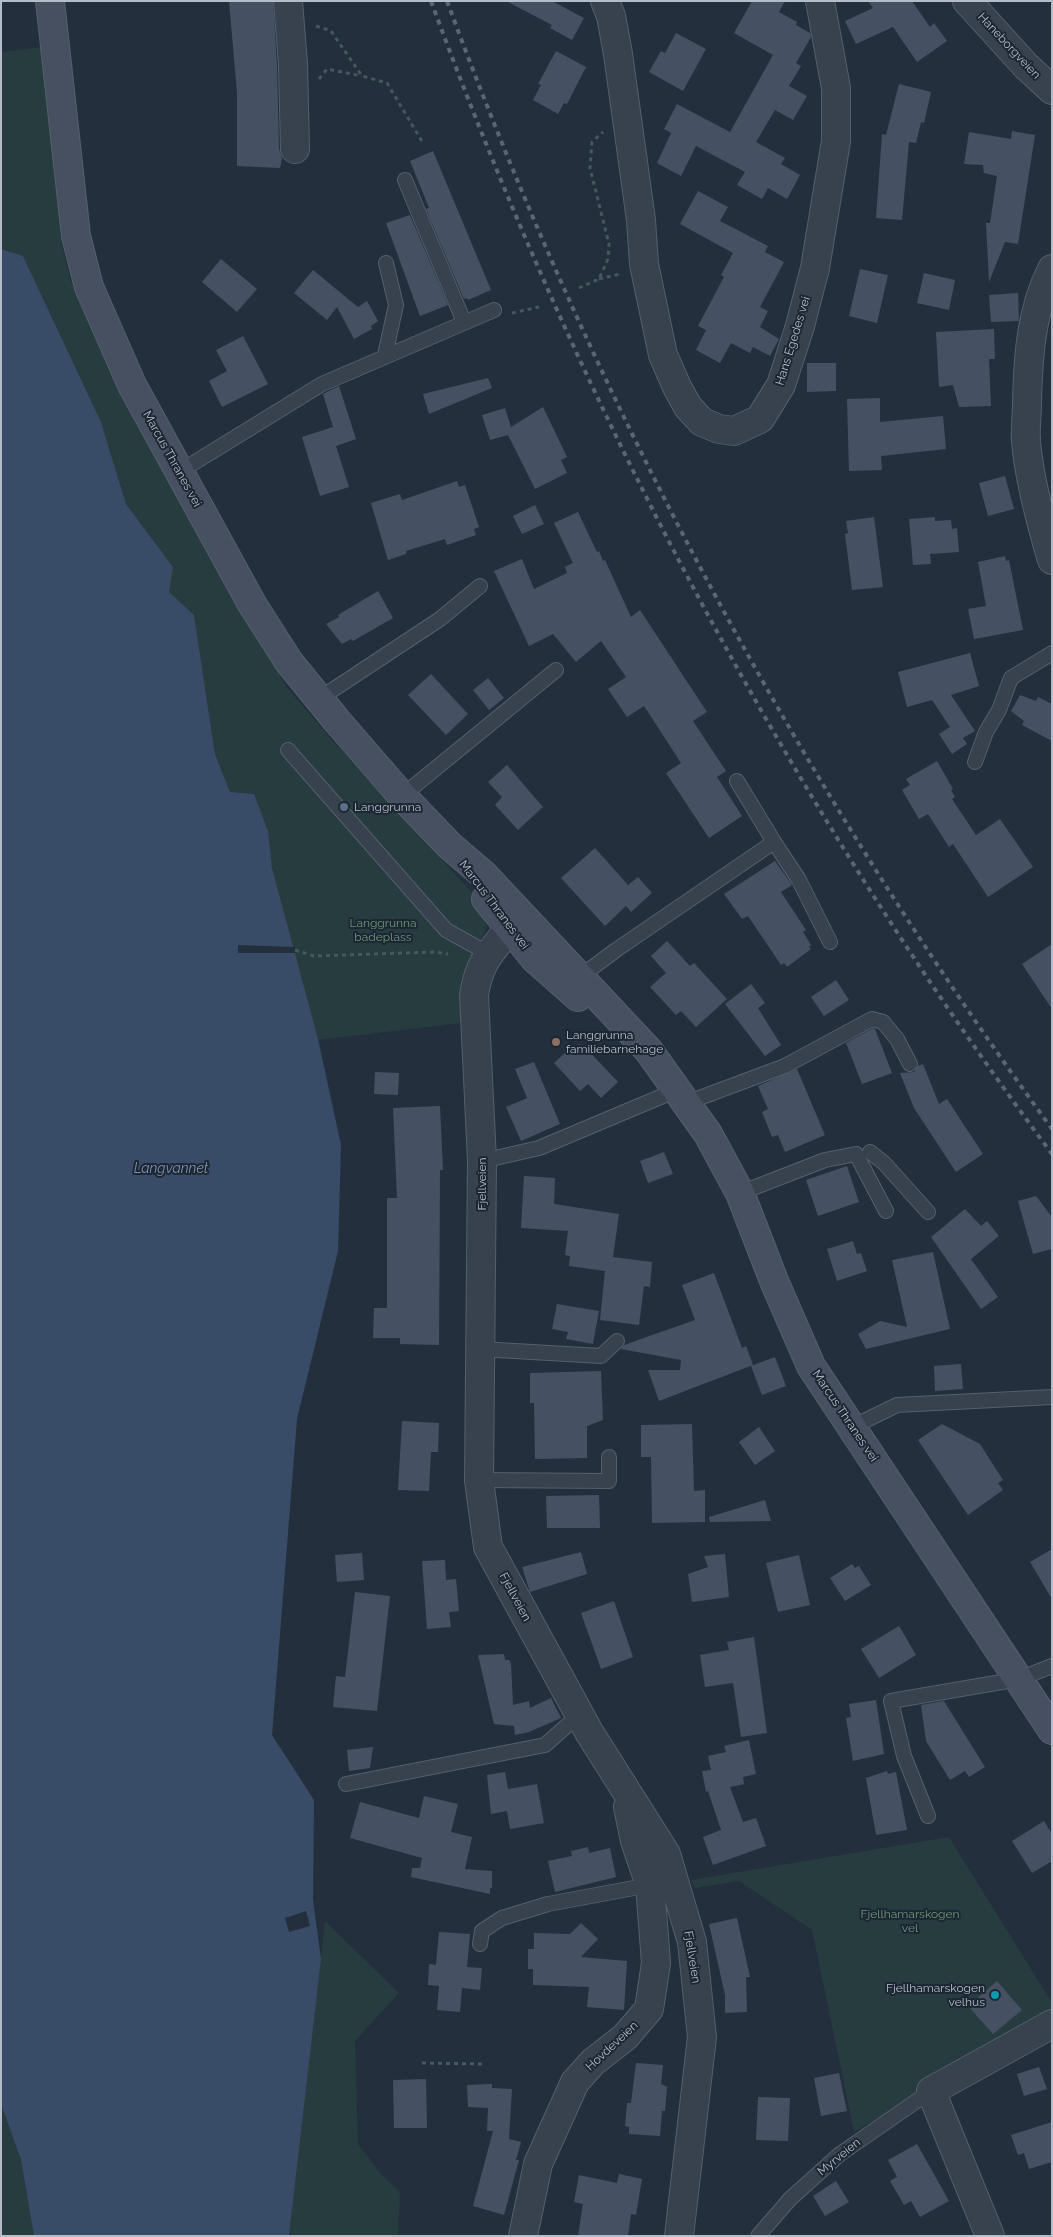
<!DOCTYPE html>
<html>
<head>
<meta charset="utf-8">
<style>
  body { margin:0 }
  #map { position:relative; width:1053px; height:2237px; overflow:hidden; background:#242f3e; font-family:Raleway,sans-serif }
  canvas { display:block }
  .frame { position:absolute; inset:0; border:2px solid #b4bcc9; pointer-events:none }
</style>
</head>
<body>
<div id="map">
<canvas width="1053" height="2237"></canvas>
<div class="frame"></div>
</div>
<script>
const ctx = document.querySelector('canvas').getContext('2d');
ctx.lineJoin = 'round';
function paint(path, color) {
  ctx.fillStyle = color;
  ctx.fill(path, 'evenodd');
}
function trace(path, color, width, dash) {
  ctx.strokeStyle = color;
  ctx.lineWidth = width;
  ctx.lineCap = dash ? 'butt' : 'round';
  ctx.setLineDash(dash || []);
  ctx.stroke(path);
}
function write(font, color, halo, rows, align = 'center') {
  ctx.font = font + ' Raleway,sans-serif';
  ctx.lineWidth = 4;
  ctx.setLineDash([]);
  ctx.textBaseline = 'middle';
  ctx.strokeStyle = halo;
  ctx.fillStyle = color;
  for (const [text, x, y, turn = 0] of rows) {
    ctx.save();
    ctx.translate(x, y);
    ctx.rotate((+turn || 0) * Math.PI / 180);
    ctx.textAlign = isNaN(turn) ? turn : align;
    if (halo) ctx.strokeText(text, 0, 0);
    ctx.fillText(text, 0, 0);
    ctx.restore();
  }
}
paint(new Path2D(`
  M41 47 56 155 61 242 71 281 114 380 205 547 286 686 332 740 477 898 487 927 463 974 462 1023 318 1040 272 868 267 829 254 794 230 792 215 754 194 615 168 592 173 567 126 504 101 422 23 256 1 249V52Z
  M949 1837 1052 2003V2019L854 2132 812 1930 739 1881 695 1888 691 1880Z
  M325 1921 399 1993 355 2041 358 2144 379 2172 400 2192 398 2236H289Z
  M1 2104 21 2160 34 2236H1Z`), '#263c3f');
paint(new Path2D(`
  M1 249 23 256 101 422 126 504 173 567 169 592 194 615 215 754 230 792 254 794 268 831 272 868 318 1039 341 1145 338 1251 297 1419 272 1735 314 1800 313 1900 321 1959 289 2236H34L21 2160 1 2104Z`), '#394c67');
paint(new Path2D(`
  M238 945 295 947V953H238Z
  M306 1911 310 1926 289 1932 285 1918Z`), '#242f3e');
paint(new Path2D(`
  M229 1H273L277 65 279 149 282 158 280 168 237 166V93Z
  M506 1H552L584 18 572 40 550 28 552 25Z
  M752 1H785L779 12 797 22 796 25 810 33 811 37 796 63 801 66 789 86 807 96 793 120 775 110 756 142 785 158 781 164 800 175 787 199 768 188 762 199 737 185 745 172 696 146 681 176 657 163 671 133 664 129 677 104 730 132 773 55 734 33Z
  M868 1H912L930 27 934 23 947 41 917 62 893 27 856 44 845 21 873 8Z
  M676 33 706 49 683 91 649 72 661 51 665 53Z
  M556 51 586 67 567 104 564 103 558 114 533 100 541 85 538 84Z
  M899 84 931 92 924 123 921 122 916 143 909 142 902 220 876 218 882 134 886 135Z
  M1012 131 1035 135 1018 244 1005 242 989 282 986 223H990L997 176 984 173 983 165 964 164 969 132 1011 139Z
  M433 151 491 290 468 300 467 298 464 299 426 209 429 208 410 161Z
  M698 191 728 207 720 221 768 246 765 252 784 262 760 307 768 311 760 327 779 339 770 356 753 347 750 353 731 343 720 363 696 350 706 330 698 326 724 277 721 275 733 253 680 224Z
  M410 215 448 305 420 316 386 223Z
  M221 259 257 289 237 312 202 282Z
  M860 269 888 275 877 323 849 316Z
  M313 270 358 307 367 301 378 321 371 326 372 329 354 339 337 307 327 320 294 293Z
  M924 273 955 280 949 310 917 303Z
  M1018 293 1019 321 991 322 989 295Z
  M994 329 995 359H989L991 406 959 407 953 385 939 387 936 332Z
  M243 336 268 384 222 407 209 381 227 371 216 350Z
  M807 363H836V391L807 392Z
  M488 378 492 388 429 414 423 394Z
  M339 386 356 439 336 446 349 487 320 496 302 437 333 427 323 394Z
  M880 398V422L943 416 946 449 881 456 882 470 849 471 847 399Z
  M543 407 567 457 561 460 567 473 535 489 508 435 490 440 482 415 505 408 511 427Z
  M1005 476 1014 509 988 516 979 483Z
  M457 481 459 487 465 485 479 527 474 529 476 535 447 545 445 539 406 551V554L388 560 371 503 400 494 402 500Z
  M535 505 544 524 522 534 513 516Z
  M578 512 597 552 599 551 603 561 605 560 631 617 640 610 707 712 693 721 726 771 717 777 742 816 709 838 666 773 681 763 644 706 627 717 608 689 626 677 601 641 576 662 553 634 529 646 494 571 522 559 534 589 567 573 565 567 573 563 554 523Z
  M874 517 883 587 852 590 845 534 848 533 846 521Z
  M935 517V521L951 520 952 529 957 528 959 552 930 554 931 564 913 565 909 519Z
  M1005 556 1006 561 1009 560 1023 630 974 639 968 609 986 606 978 562Z
  M378 591 393 618 353 641 351 639 342 644 326 624 339 617 338 615Z
  M970 653 979 686 951 695 975 731 963 738 967 744 952 754 939 734 950 727 932 700 907 707 898 672Z
  M431 674 468 714 446 735 408 695Z
  M488 678 504 698 489 710 473 690Z
  M1020 695 1036 701 1038 697 1052 704V741L1022 725 1024 721 1011 711Z
  M937 761 953 789 951 790 955 797 952 799 976 835 1000 819 1033 867 988 897 953 844 949 847 928 814 919 819 902 790 910 785 906 779Z
  M507 765 543 807 518 830 495 805 502 797 488 782Z
  M595 848 628 885 638 877 652 893 631 912 626 906 605 926 561 878Z
  M775 861 792 885 781 892 806 930 803 932 811 945 809 947 811 949 787 967 784 963 781 965 748 916 742 919 724 894Z
  M667 941 690 966 694 963 727 999 696 1027 681 1011 676 1015 650 987 666 973 651 956Z
  M1052 944V1009L1022 964Z
  M836 980 849 1000 824 1016 811 997Z
  M751 984 765 1003 758 1008 781 1045 765 1056 725 1004Z
  M873 1028 875 1029 892 1073 862 1084 846 1043Z
  M579 1044 583 1047 584 1046 618 1082 601 1098 588 1084 580 1091 554 1063 567 1051 569 1053Z
  M534 1062 560 1124 521 1141 506 1107 527 1098 515 1069Z
  M923 1064 939 1104 947 1099 983 1154 956 1172 914 1108 900 1073 914 1072 918 1066Z
  M797 1069 825 1135 785 1152 778 1135 772 1137 762 1112 768 1109 758 1086Z
  M375 1072 399 1073 398 1095 374 1094Z
  M440 1106 443 1170H440L439 1345 400 1344V1338H373L374 1308H387V1198H397L393 1108Z
  M664 1152 673 1174 648 1183 640 1161Z
  M847 1166 859 1202 818 1216 806 1180Z
  M524 1176 555 1178 554 1204 619 1214 613 1257 652 1262 650 1287 644 1286 639 1325 600 1320 605 1271 569 1266 570 1256 565 1255 568 1231 521 1228Z
  M1036 1196 1052 1217V1249L1033 1254 1018 1201Z
  M965 1209 981 1226 987 1221 999 1236 971 1259 998 1297 981 1309 931 1237Z
  M853 1241 857 1254 861 1253 867 1271 837 1281 827 1249Z
  M933 1252 950 1329 866 1349 858 1334 880 1321 907 1327 892 1260Z
  M714 1273 742 1348 746 1346 753 1365 659 1401 648 1370H680L681 1360 621 1349 624 1345 695 1320 682 1285Z
  M557 1304 599 1311 593 1344 566 1339 568 1332 552 1329Z
  M775 1357 786 1386 762 1395 751 1366Z
  M961 1364 963 1389 935 1391 934 1366Z
  M601 1371 603 1420 587 1426V1458L535 1459 534 1403H530V1373Z
  M402 1421 439 1423 438 1452H431L429 1491 398 1490Z
  M692 1424 694 1491 705 1490V1522L652 1523 651 1457H641V1425Z
  M942 1424 980 1444 1003 1480 998 1483 1003 1490 968 1515 918 1440Z
  M759 1427 775 1451 755 1465 739 1442Z
  M599 1495 600 1528H547L546 1496Z
  M765 1500 771 1521 710 1522 709 1517Z
  M1052 1549V1599L1030 1562Z
  M581 1552 587 1574 530 1592 522 1567Z
  M362 1553 364 1580 337 1582 335 1555Z
  M725 1554 729 1597 692 1602 688 1574 708 1567 704 1556Z
  M799 1555 810 1605 778 1612 766 1563Z
  M445 1560 446 1580 456 1579 459 1611 449 1612 451 1627 427 1629 422 1561Z
  M852 1564 855 1568 859 1566 871 1585 845 1601 830 1578Z
  M355 1592 390 1596 377 1711 333 1707 336 1676 345 1677Z
  M614 1601 633 1657 601 1669 581 1613Z
  M899 1626 916 1655 879 1678 861 1649Z
  M754 1637 767 1733 741 1737 733 1683 705 1687 700 1655 729 1650 727 1642Z
  M504 1654 505 1660H509L511 1663 513 1705 529 1701 530 1708 551 1698 561 1718 529 1732 515 1735 514 1726 494 1724 478 1655Z
  M876 1700 884 1754 853 1761 846 1718 851 1717 849 1704Z
  M944 1701 985 1767 969 1777 965 1771 950 1780 926 1741 921 1705Z
  M749 1740 756 1774 743 1777 744 1784 730 1787 743 1822 756 1818 766 1846 713 1865 703 1837 721 1830 708 1791 706 1792 702 1771 711 1770 708 1756 726 1752 724 1746Z
  M373 1747 370 1768 349 1771 347 1750Z
  M887 1771 888 1774 896 1772 907 1830 876 1835 866 1778Z
  M505 1772 508 1789 537 1784 544 1823 510 1829 507 1811 491 1814 487 1775Z
  M424 1796 458 1804 451 1832 472 1837 465 1869 492 1871V1888H490V1894L411 1877 412 1868H420L422 1858 350 1838 360 1802 419 1818Z
  M1044 1821 1052 1834V1861L1032 1873 1012 1841Z
  M588 1847 589 1853 610 1848 616 1877 555 1892 548 1861 572 1856 571 1851Z
  M737 1918 750 1977H746L747 2012 725 2013V1995L709 1924Z
  M581 1923 598 1939 581 1957 627 1961 624 2010 587 2007 589 1987 533 1985V1969H528V1949H534V1933L570 1934Z
  M439 1932 470 1934 467 1967 482 1968 480 1990 462 1988 460 2012 437 2010 439 1986 428 1985 429 1964 436 1965Z
  M997 1981 1022 2010 993 2034 968 2006Z
  M636 2063 663 2065 661 2084 667 2087 665 2111H662L660 2136 629 2134V2127L625 2126 627 2103H631Z
  M1039 2067 1047 2089 1024 2096 1017 2074Z
  M839 2073 847 2111 821 2116 814 2078Z
  M426 2079 427 2128H394L393 2080Z
  M492 2084V2088L512 2089 509 2139 521 2142 516 2160H519L504 2215 473 2206 493 2131H487L488 2108 468 2107 467 2085Z
  M758 2097 790 2098 788 2141 756 2140Z
  M1052 2122V2162L1029 2169 1024 2153 1018 2155 1011 2135Z
  M917 2144 949 2201 920 2217 911 2201 904 2205 890 2181 897 2177 888 2160Z
  M619 2174 642 2179 636 2215 631 2214 628 2236H578L583 2204 574 2202 579 2175 617 2183Z
  M836 2181 849 2202 825 2216 813 2196Z`), '#455162');
const service = new Path2D(`
  M405 180 464 322
  M385 355 396 305 386 263
  M179 472 322 384 494 310
  M319 699 440 619 480 586
  M288 750 446 930 489 954
  M975 762 986 732 999 710 1011 678 1052 653
  M737 781 774 842
  M402 796 556 670
  M577 979 616 950 774 842 799 880 830 942
  M686 1103 785 1066 872 1019 883 1022 897 1039 910 1064
  M870 1152 884 1163 928 1212
  M482 1161 539 1148 677 1090
  M740 1193 825 1160 856 1154 886 1211
  M480 1349 601 1356 617 1341
  M852 1427 897 1405 1052 1397
  M479 1480 609 1481V1457
  M346 1784 545 1745 580 1714
  M928 1816 904 1756 891 1701 1019 1679 1052 1666
  M480 1944 482 1931 502 1918 548 1904 650 1885
  M758 2236 790 2199 840 2154 931 2091`);
const minor = new Path2D(`
  M288 1 293 64 295 149
  M605 1 611 16 618 54 641 220 644 264 663 355 677 387 688 407 702 422 719 429 734 431 760 419 781 385 800 326 815 268 836 141V88L820 1
  M1052 269C1031 310 1028 357 1027 403 1027 415 1025 428 1026 441 1029 479 1041 523 1052 560
  M509 929C489 954 479 963 474 995L482 1161 479 1480 488 1547 589 1732 666 1854 692 1942 702 2037 679 2236
  M523 2236 538 2164 575 2082 593 2062 625 2037 649 2009 656 1963 650 1885 635 1841 628 1807
  M990 2236 931 2091 1052 2024`);
const tertiary = new Path2D(`
  M967 1 1026 66 1052 90`);
const secondary = new Path2D(`
  M50 1 76 236 89 287 132 385 252 604 289 662 337 721 402 796 450 846 484 875 649 1051 708 1134 740 1193 774 1281 811 1366 1052 1730
  M486 899 535 959 578 997`);
trace(service, '#565f6c', 16);
trace(minor, '#565f6c', 30);
trace(tertiary, '#565f6c', 30);
trace(secondary, '#565f6c', 30);
trace(new Path2D(`
  M316 26 331 31 362 76 387 83 423 143
  M319 79 327 69 362 76
  M599 279 620 274
  M579 288 599 279 608 259 609 244 590 168 592 142 603 132
  M512 313 539 307
  M295 950 314 956 434 952 448 954
  M422 2063 485 2064`), '#44595c', 3, [4, 4]);
trace(service, '#38414e', 14);
trace(minor, '#38414e', 28);
trace(tertiary, '#38414e', 28);
trace(secondary, '#465061', 28);
trace(new Path2D(`
  M431 1C582 412 790 803 1052 1154
  M447 1C595 403 799 783 1052 1129`), '#5a6575', 4, [5, 5]);
for (const [x, y, r, color] of [
  [344,807,5,"#5c6f8a"],
  [556,1042,5,"#8d6e63"],
  [995,1995,5,"#0f9aa8"]
]) {
  const dot = new Path2D();
  dot.arc(x, y, r, 0, 2 * Math.PI);
  ctx.fillStyle = color;
  ctx.fill(dot);
  trace(dot, '#1d2633', 2);
}
write('12px', '#b4bcc9', '#1d2633', [
  ["Haneborgveien",1009,46,47],
  ["Hans Egedes vei",793,341,-73],
  ["Marcus Thranes vei",172,459,61],
  ["Marcus Thranes vei",494,905,53],
  ["Fjellveien",482,1184,-90],
  ["Marcus Thranes vei",845,1416,56],
  ["Fjellveien",515,1597,62],
  ["Fjellveien",692,1957,81],
  ["Hovdeveien",612,2046,-43],
  ["Myrveien",839,2157,-39]
]);
write('12px', '#b4bcc9', '#1d2633', [
  ["Langgrunna",354,807],
  ["Langgrunna",566,1035],
  ["familiebarnehage",566,1049],
  ["Fjellhamarskogen",985,1988,"right"],
  ["velhus",985,2002,"right"]
], 'left');
write('12px', '#6b9a76', '#1d2633', [
  ["Langgrunna",383,923],
  ["badeplass",383,937],
  ["Fjellhamarskogen",910,1914],
  ["vel",910,1928]
]);
write('italic 14px', '#7c92b1', '#1d2633', [
  ["Langvannet",171,1169]
]);
</script>
</body>
</html>
